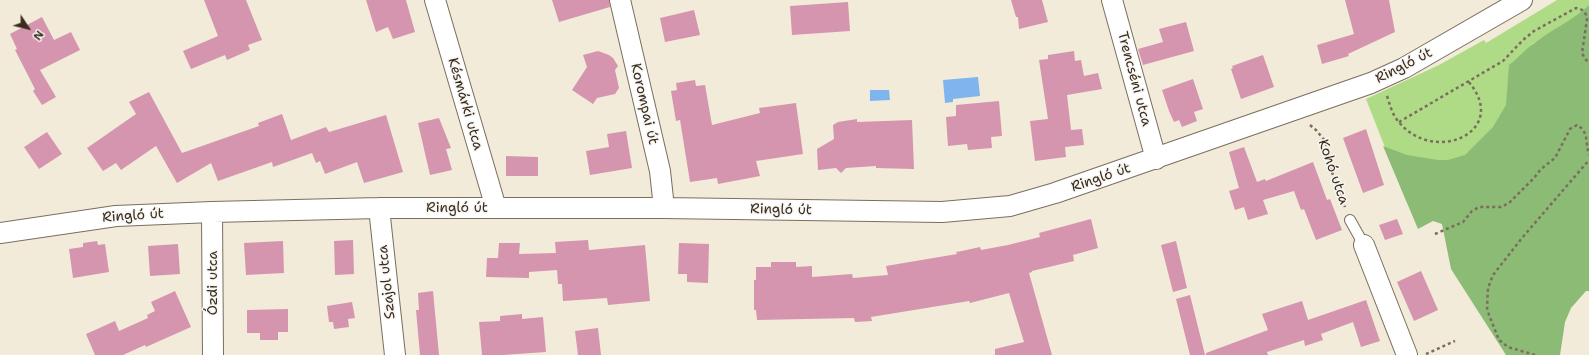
<!DOCTYPE html>
<html>
<head>
<meta charset="utf-8">
<style>
  body { margin:0 }
  #map { position:relative; width:1589px; height:355px; overflow:hidden; background:#f2ebd9; font-family:"Shantell Sans",sans-serif }
  canvas { display:block }
  .north { position:absolute; left:8px; top:8px; width:40px; height:40px; -webkit-text-stroke:3px #f6f6f2; paint-order:stroke; rotate:125deg; font-size:11px; font-weight:700; line-height:16px; text-align:center; color:#3b2a1e }
  .north::after { content:''; display:block; margin:auto; width:14px; height:18px; background:#3b2a1e; clip-path:polygon(50% 0,100% 100%,50% 72%,0 100%) }
</style>
</head>
<body>
<div id="map">
<canvas width="1589" height="355"></canvas>
<div class="north">N</div>
</div>
<script>
const ctx = document.querySelector('canvas').getContext('2d');
ctx.lineJoin = 'round';
function paint(path, color) {
  ctx.fillStyle = color;
  ctx.fill(path, 'evenodd');
}
function trace(path, color, width, dash) {
  ctx.strokeStyle = color;
  ctx.lineWidth = width;
  ctx.lineCap = dash ? 'butt' : 'round';
  ctx.setLineDash(dash || []);
  ctx.stroke(path);
}
function write(font, color, halo, rows, align = 'center') {
  ctx.font = font + ' "Shantell Sans",sans-serif';
  ctx.lineWidth = 3;
  ctx.setLineDash([]);
  ctx.textBaseline = 'middle';
  ctx.strokeStyle = halo;
  ctx.fillStyle = color;
  for (const [text, x, y, turn = 0] of rows) {
    ctx.save();
    ctx.translate(x, y);
    ctx.rotate((+turn || 0) * Math.PI / 180);
    ctx.textAlign = isNaN(turn) ? turn : align;
    if (halo) ctx.strokeText(text, 0, 0);
    ctx.fillText(text, 0, 0);
    ctx.restore();
  }
}
paint(new Path2D(`
  M1557 0H1589V5L1576 17 1532 44 1526 127 1406 201 1366 99 1439 65 1484 40 1486 43Z`), '#afdb87');
paint(new Path2D(`
  M1589 5V291H1586L1571 308 1565 322 1560 355H1506L1451 269 1442 224 1433 221 1418 229 1383 146 1407 155 1438 160H1448L1465 155 1493 127 1506 105 1509 65C1518 59 1524 50 1533 44 1552 29 1571 22 1589 5Z`), '#8bbb74');
paint(new Path2D(`
  M978 77 980 96 953 99V102L945 103 943 80Z
  M870 90H889L890 100 870 101Z`), '#7fb5ee');
paint(new Path2D(`
  M204 0H246L262 40 248 45 250 50 227 60 225 55 191 69 183 51 218 36Z
  M366 0H406L415 32 393 39 388 27 376 32Z
  M552 0H609L610 7 559 22Z
  M1011 0H1042L1048 22 1019 29 1018 17H1016Z
  M1345 0H1389L1395 32 1348 54 1349 56 1322 64 1317 45 1354 34Z
  M848 2 850 31 792 35 790 6Z
  M694 10 700 35 665 42 660 18Z
  M42 17 54 40 71 32 80 50 40 70 56 97 42 105 33 91 35 89 15 50 17 49 10 34Z
  M1186 22 1194 51 1143 65 1138 49 1163 42 1159 29Z
  M598 51 609 55 613 58 618 66 615 70 619 88 615 94 597 98 593 104 572 90 587 67 583 55Z
  M1074 51 1075 61 1081 60 1084 76 1098 73 1102 89 1067 95 1071 130 1082 129 1084 145 1065 147 1066 157 1035 161 1030 121 1048 119 1039 60 1048 59V55Z
  M1263 55 1274 87 1241 99 1231 69 1233 68 1232 66Z
  M1193 79 1203 109 1194 112 1197 121 1182 127 1179 120 1174 122 1169 111 1162 90Z
  M695 80 696 86 705 85 712 125 760 113 759 108 796 103 803 154 756 161 760 176 718 184 717 178 690 182 680 120 676 121 671 91 677 90 676 83Z
  M149 92 182 153 259 126 258 123 282 114 291 140 326 127 329 132 386 115 403 172 364 183 357 162 325 174 320 161 316 163 312 153 273 167 272 162 218 181 211 163 177 183 156 146 121 170 116 163 103 171 87 148 136 114 129 102Z
  M999 101 1002 136 991 137 992 148 968 150 967 144 948 146 946 117 956 116V105Z
  M439 118 451 148 446 149 452 170 430 175 418 123Z
  M857 119V122L912 120 914 169 876 168V166L846 168 841 173 836 168 818 170 817 149 834 139 833 125 838 122Z
  M1366 129 1384 185 1363 193 1343 138Z
  M626 131 632 168 590 175 586 151 609 147 607 134Z
  M47 132 62 154 39 169 24 147Z
  M1244 147 1257 182 1265 179 1266 181 1313 162 1327 200 1330 199 1342 230 1316 240 1304 209 1301 210 1294 191 1263 200 1268 214 1248 220 1244 207 1235 210 1229 191 1239 188 1229 152Z
  M506 156 538 157V176H506Z
  M1091 219 1098 248 1073 255 1074 261 1032 271V272L1029 273 1052 355H995V349L1024 342 1009 293 970 303 969 301 871 317 872 321 855 322 854 318 757 320 756 310H754V280H756V267H771V262H796V267L812 266V277L852 274 853 278 888 275 886 266 957 254 956 252 962 251 980 247 981 250 1008 245 1040 237 1039 233Z
  M1397 219 1403 234 1385 240 1379 225Z
  M353 240 354 274 335 275 334 241Z
  M588 240 589 250 645 245 650 301 608 305 607 298 563 301 562 284H558L557 270 529 272V278L486 277 487 258H498L499 243H520L519 254 556 253 555 242Z
  M97 241 98 245 105 244 109 272 73 278 69 249 83 247V243Z
  M283 241 284 273 246 275 244 243Z
  M1176 241 1187 288 1173 292 1161 245Z
  M679 243 709 244 708 283 687 282V274H678Z
  M178 244 180 274 150 276 148 246Z
  M1421 271 1438 310 1414 321 1397 282Z
  M175 291 191 327 146 347 145 345 123 355H95L86 334 115 321 119 331 148 318 147 315 155 311 151 302Z
  M433 291 439 355H420L416 310H419L418 293Z
  M1190 295 1205 355H1190L1176 299Z
  M1366 300 1380 341 1361 347 1353 322 1321 334 1323 340 1305 346 1304 340 1267 352 1268 355H1206V353L1268 330 1262 314 1302 301 1308 320Z
  M352 302 355 318 348 319 349 327 334 329 333 322H329L327 306Z
  M288 309V332H278V340H260V333H247V310Z
  M522 314V319L543 317 546 352 503 355H482L479 322 500 321V316Z
  M598 328 601 355H578L575 331Z`), '#d595ae');
const service = new Path2D(`
  M1350 220 1364 245`);
const minor = new Path2D(`
  M435 0 496 208
  M620 0 660 171 664 208
  M1112 0 1156 159
  M379 208 395 355
  M212 212 213 355
  M0 233 116 216 212 212 379 208H664L942 212 1010 206 1055 193 1371 83 1404 68 1522 0
  M1364 245 1407 355`);
trace(service, '#7b6e5f', 12);
trace(minor, '#7b6e5f', 22);
trace(new Path2D(`
  M1387 96C1390 105 1392 114 1398 121 1433 166 1512 132 1468 81
  M1399 122 1503 61 1523 40 1534 31 1576 8C1583 9 1586 12 1587 19L1582 53 1585 59 1589 62
  M1310 125 1316 130 1325 141 1329 154 1330 167 1345 207
  M1435 234 1463 222 1472 211 1479 207H1501L1509 203 1534 178 1541 169 1555 158 1570 129 1577 125C1589 132 1585 141 1589 155
  M1426 354 1455 341
  M1535 355 1508 347 1499 340 1489 315 1487 308 1488 288 1493 275 1522 238 1589 160`), '#7b6e5f', 2.5, [3, 3]);
trace(service, '#fff', 10);
trace(minor, '#fff', 20);
write('14px', '#3b2a1e', '#f6f6f2', [
  ["Ringló út",1404,66,-27],
  ["Trencséni utca",1134,79,75],
  ["Késmárki utca",465,104,74],
  ["Korompai út",644,104,77],
  ["Kohó utca",1333,172,71],
  ["Ringló út",1101,178,-19],
  ["Ringló út",457,208],
  ["Ringló út",781,210,1],
  ["Ringló út",133,216,-4],
  ["Szajol utca",387,282,-96],
  ["Ózdi utca",213,283,-90]
]);
</script>
</body>
</html>
